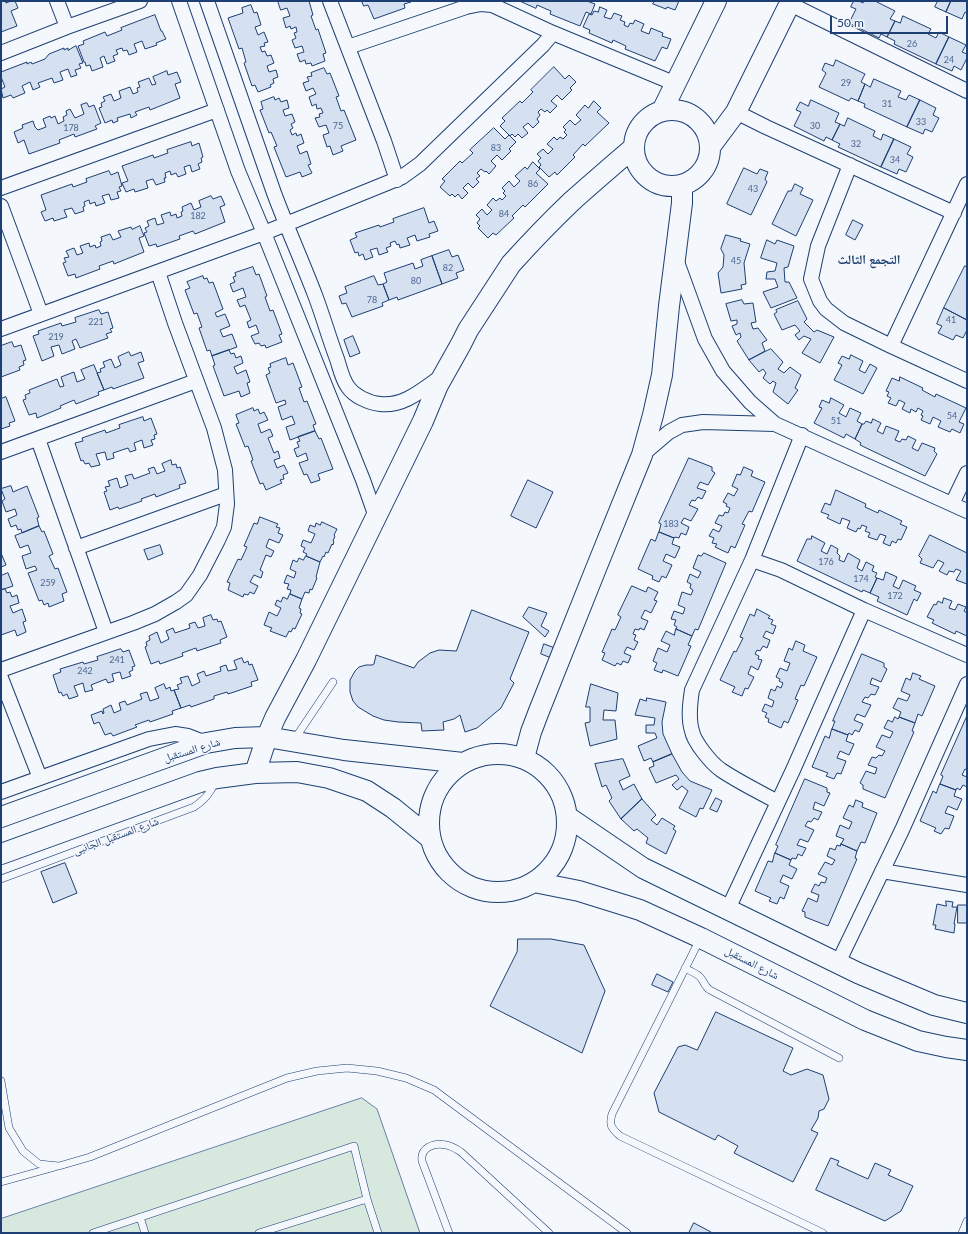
<!DOCTYPE html>
<html>
<head>
<meta charset="utf-8">
<style>
  body { margin:0 }
  #map { position:relative; width:968px; height:1234px; overflow:hidden; background:#f4f7fb; font-family:Lato,sans-serif }
  canvas { display:block }
  .frame { position:absolute; inset:0; border:2px solid #1d3f73; pointer-events:none }
  .scale { position:absolute; left:830px; top:16px; width:118px; height:18px; box-sizing:border-box; border:2px solid #1d3f73; border-top:0; padding-left:5px; font-size:12px; line-height:14px; white-space:nowrap; color:#1d3f73; -webkit-text-stroke:3px #f4f7fb; paint-order:stroke }
</style>
</head>
<body>
<div id="map">
<canvas width="968" height="1234"></canvas>
<div class="frame"></div>
<div class="scale">50 m</div>
</div>
<script>
const ctx = document.querySelector('canvas').getContext('2d');
ctx.lineJoin = 'round';
function paint(path, color) {
  ctx.fillStyle = color;
  ctx.fill(path, 'evenodd');
}
function trace(path, color, width, dash) {
  ctx.strokeStyle = color;
  ctx.lineWidth = width;
  ctx.lineCap = dash ? 'butt' : 'round';
  ctx.setLineDash(dash || []);
  ctx.stroke(path);
}
function write(font, color, halo, rows, align = 'center') {
  ctx.font = font + ' Lato,"Noto Naskh Arabic",sans-serif';
  ctx.lineWidth = 3;
  ctx.setLineDash([]);
  ctx.textBaseline = 'middle';
  ctx.strokeStyle = halo;
  ctx.fillStyle = color;
  for (const [text, x, y, turn = 0] of rows) {
    ctx.save();
    ctx.translate(x, y);
    ctx.rotate((+turn || 0) * Math.PI / 180);
    ctx.textAlign = isNaN(turn) ? turn : align;
    if (halo) ctx.strokeText(text, 0, 0);
    ctx.fillText(text, 0, 0);
    ctx.restore();
  }
}
const green = new Path2D(`
  M362 1098 377 1109 420 1233H1V1219Z`);
paint(green, '#d7e8df');
trace(green, '#687fa3', 1);
const building = new Path2D(`
  M1 1H5L6 3 11 1H15L18 8 11 11 17 26 1 32Z
  M278 1H309L313 15 311 16 316 30 318 29 326 53 323 54 325 61 312 66 311 63 306 64 305 60 300 62 297 54 304 52 302 46 295 48 292 40 296 38 294 33 297 32 296 27 291 29 290 26 286 28 283 18 290 16 287 8 281 10Z
  M362 1H410L411 2 404 4 405 8 374 19 368 5 364 6Z
  M520 1H587L595 4 591 14 586 12 580 26 550 14 551 11 537 5 536 8Z
  M655 1H679L675 10 667 7 666 9 653 4Z
  M854 1H859L863 3 864 1H875L895 11 890 19 895 21 887 37 881 34 879 38 849 23 856 9 851 7Z
  M938 1H951L946 12 935 7Z
  M951 1H967V13L965 12 962 19 946 12Z
  M251 5 254 13 257 12 261 25 255 27 258 35 264 32 268 42 264 43 265 46 260 47 262 52 265 51 267 56 271 55 274 63 267 66 269 72 276 70 278 77 273 79 274 83 270 85 271 87 258 92 255 85 252 86 244 63 246 62 242 48 239 49 228 18 243 13 242 8Z
  M600 7 607 10 604 17 611 19 614 13 622 16 620 20 625 22 624 25 628 27 630 23 633 24 635 20 644 24 641 31 649 34 651 28 663 33 662 36 671 39 667 49 662 47 655 61 625 49 626 46 613 40 612 43 589 33 590 30 583 27 589 14 592 15 594 11 598 12Z
  M155 15 161 31H162L166 39 156 43 157 45 145 49 142 41 134 44 137 52 129 55 127 50 123 51 122 48 116 50 118 54 113 56 115 61 107 64 104 56 100 58 103 67 92 71 90 65 86 66 85 62H84L78 46 84 44 83 41 105 32 107 36 122 30 121 28Z
  M903 16 931 29 928 34 936 38 939 32 949 37 936 64 894 44 895 41 887 37 895 21 900 23Z
  M949 37 966 45 962 52 967 54V58L961 70 954 66 952 71 936 64Z
  M76 46 83 63 79 64 81 68 75 70 77 75 71 77 68 69 60 72 63 80 54 83 52 78 38 83 40 87 33 90 30 82 22 86 25 93 13 98 11 95 3 98 1 89 5 87 1 77V72L27 62V64L31 62 32 64 45 59 49 54 64 48V50L68 48V50Z
  M836 60 865 74 861 82 865 84 858 101 851 98 849 101 819 87 826 73 822 70 825 63 833 66Z
  M554 67 565 79 569 75 576 82 570 88 572 90 562 100 557 95 551 101 557 106 550 113 547 110 545 112 541 109 538 112 540 115 537 119 539 122 533 128 528 123 523 127 528 133 522 138 518 134 515 137 512 134 510 136 500 126 505 121 502 118 520 101 522 103 533 92 531 90Z
  M324 68 327 74 330 73 339 96 336 97 341 111 344 110 356 140 341 146 343 151 333 155 330 146 327 147 323 135 329 133 326 125 319 127 315 118 320 117 319 114 323 113 321 108 317 109 316 104 312 106 309 97 316 94 313 88 306 91 303 83 309 81 307 77 312 76 311 73Z
  M167 71 168 75 177 72 181 82 175 84 180 98 150 110 149 107 135 112 137 115 131 118 130 114 117 118 118 121 113 123 112 120 105 123 99 108 102 107 101 103 105 101 103 97 111 94 114 101 121 98 119 91 130 87 133 94 138 92 137 88 140 87 138 82 149 78 152 85 156 84 153 77Z
  M874 79 901 91 898 97 906 100 909 95 920 100 907 127 864 107 865 104 858 101 865 84 870 87Z
  M274 97 275 100 279 98 281 102 287 100 289 108 283 110 285 116 292 114 295 122 291 124 293 128 290 130 292 135 296 133 297 136 301 134 304 143 297 146 300 154 307 151 311 164 308 165 312 173 302 177 300 172 286 177 274 147 277 146 271 132 269 133 260 110 263 109 261 102Z
  M811 100 839 113 835 122 840 124 832 140 826 137 824 141 794 126 801 112 796 110 800 102 808 106Z
  M920 100 936 108 933 115 939 118 932 132 925 129 923 134 907 127Z
  M594 101 601 108 597 112 609 123 585 146 583 144 573 155 575 157 557 175 555 172 549 177 539 167 541 165 538 161 541 158 537 154 543 149 548 154 553 149 547 144 554 137 557 140 560 137 563 139 567 135 564 132 566 130 563 127 570 120 575 125 581 120 576 115 585 105 588 108Z
  M87 103 89 107 94 105 101 123 95 126 97 129 75 137 74 134 59 140 60 143 29 154 24 140 18 143 14 132 23 128 22 125 33 121 35 127 38 130 46 127 43 119 50 116 51 118 55 116 58 124 64 121 63 117 67 115 66 111 70 109 75 118 84 114 81 105Z
  M848 118 875 131 873 136 881 140 883 134 894 139 881 167 838 147 840 144 832 140 840 124 844 126Z
  M494 128 505 139 509 135 516 142 509 149 511 151 502 160 497 155 491 161 496 166 489 174 486 171 485 172 481 169 477 173 480 176 476 179 479 182 473 188 468 183 463 188 468 193 462 199 458 194 455 197 452 194 450 196 440 187 445 181 442 179 460 161 462 163 473 153 470 150Z
  M894 139 911 147 907 154 913 157 906 172 899 169 897 174 881 167Z
  M191 142 192 146 199 143 203 157 201 158 202 162 198 164 200 169 192 172 190 165 184 167 186 174 178 177 176 173 171 175 170 171 165 173 166 178H164L165 182 156 185 153 179 146 181 148 188 135 192 134 189 126 192 122 183 128 181 122 166 153 155 154 158 168 153 167 150Z
  M533 162 540 169 536 173 548 184 525 207 523 205 512 216 514 218 496 235 493 233 488 238 478 228 480 226 477 223 480 219 476 215 482 209 487 215 492 210 487 205 493 198 496 201 500 198 502 200 506 196 503 193 505 191 502 188 509 181 514 187 520 181 515 176 525 167 527 169Z
  M744 168 757 174 760 169 768 172 765 179 767 182 751 215 727 204Z
  M109 171 111 175 118 172 122 186 119 187 121 191 117 192 119 198 111 200 109 194 102 196 105 203 96 206 95 202 90 204 89 200 84 202 85 206 83 207 84 211 75 214 72 208 64 210 67 217 54 221 53 218 45 221 41 212 46 210 41 195 72 184 73 187 87 182 86 179Z
  M795 184 803 188 800 194 813 200 796 236 772 224 788 191H791Z
  M211 196 213 199 221 196 225 205 220 207 225 222 195 234 193 231 179 236 180 239 157 247 156 244 149 246 144 233 147 232 145 228 149 226 147 221 155 218 157 225 164 223 161 215 170 212 171 216 176 214 177 218 182 216 181 212 183 211 182 207 191 203 194 210 201 207 199 201Z
  M424 208 429 223 434 221 438 231 429 234 430 237 417 241 415 235 407 238 410 245 400 248 399 244 397 245 395 241 390 243 391 246 386 248 388 252 379 255 377 248 370 250 373 257 365 260 363 254 359 256 358 252 355 253 350 240 357 237 355 233 379 225 380 227 394 222 393 219Z
  M853 220 863 225 855 240 846 235Z
  M140 226 144 236 139 238 144 252 114 264 113 261 99 266 100 269 76 278 75 274 68 276 63 263 66 262 64 258 69 257 66 251 74 248 77 255 83 253 80 246 89 243 90 247 95 245 96 248 101 246 100 242 102 241 101 237 110 234 113 240 121 237 118 231 131 227 132 229Z
  M726 235 741 239 740 241 750 244 744 263 746 284 741 285 742 289 721 293 718 273 723 267 724 255 721 249Z
  M767 240 775 244 777 240 794 246 788 267 784 268 785 282H789L797 298 771 308 763 292 778 287 775 279H766L767 272 775 271 777 263 761 258Z
  M449 250 452 257 458 255 464 270 456 273 458 278 442 284 432 256Z
  M432 256 442 284 398 300 397 297 389 300 383 284 387 282 384 273 413 263 415 269 423 266 421 260Z
  M965 266 967 267V320L944 308Z
  M253 267 256 275 259 274 267 296 265 297 270 311 273 310 282 334 279 335 282 342 266 348 265 345 261 346 259 343 255 344 251 336 259 333 256 325 249 328 247 322 251 320 245 305 240 307 237 300 246 297 243 288 233 292 230 284 235 282 233 277 236 276 235 273Z
  M203 276 204 279 207 278 209 283 213 282 223 309 215 313 217 317 225 314 230 326 220 330 223 337 232 334 237 347 212 356 210 350 207 351 199 328 202 327 197 313 194 314 185 290 190 288 187 282Z
  M374 276 378 285 383 284 389 300 382 303 383 306 352 317 346 303 342 304 339 296 347 293 345 287Z
  M742 300 744 304 753 303 756 322 751 323 753 329 758 328 767 340 762 343 765 351 749 360 737 341 741 337 740 333 736 335 732 326 737 324V320L731 321 726 304Z
  M798 301 807 319 804 322 814 332 817 330 834 337 820 363 802 353 811 339 804 336 799 340 795 335 800 331 795 325 782 330 774 314 777 312 776 310Z
  M944 308 967 320V330L963 338 956 335 953 340 938 333 942 326 937 324Z
  M99 310 101 314 108 312 113 328 110 329 112 332 106 334 108 338 80 348 76 339 72 341 75 349 62 354 59 345 51 347 54 356 42 361 33 336 39 334 38 331 61 323 62 326 76 322 75 318Z
  M353 336 360 353 350 357 344 340Z
  M12 342 14 347 21 345 26 360 23 361 24 365 19 367 20 370 1 377V346Z
  M771 349 783 362 778 369 784 373 790 367 801 375 795 388 798 390 788 404 773 392 776 383 773 381 770 384 763 378 766 373 763 369 759 372 749 360Z
  M229 350 231 354 234 353 236 358 241 356 243 363 234 367 237 374 246 370 250 382 247 383 250 393 241 397 239 391 224 396 213 366 215 365 212 356Z
  M129 352 131 356 141 352 144 361 138 363 144 378 113 389 112 387 104 390 97 373 101 372 100 369 105 367 103 362 111 359 115 368 121 365 118 357Z
  M851 355 863 361 859 370 865 373 870 364 877 368 863 394 834 380 842 365 838 363 842 356 849 359Z
  M286 358 288 365 293 363 302 387 299 388 304 402 307 401 316 424 313 425 315 431 290 440 286 427 295 424 292 416 282 420 278 407 286 404 285 400 276 403 266 375 270 373 268 368 271 367 270 364Z
  M94 365 104 390 98 392 99 395 76 404 74 400 60 406 61 408 37 418 36 413 29 415 23 400 26 399 25 395 30 393 29 390 57 379 60 387 64 386 61 377 74 372 77 382 85 379 81 370Z
  M900 377 923 388 922 390 935 397 936 394 966 408 959 422 964 424 960 433 952 429 950 432 938 427 941 421 933 417 930 424 921 420 923 416 921 415 923 411 918 408 916 412 911 409 910 413 902 409 905 403 899 400 896 406 888 403 891 398 887 396 889 392 886 391 892 378 899 381Z
  M6 397 15 421 9 423 10 426 1 429V399Z
  M831 398 844 405 839 413 846 417 850 408 861 413 857 421 862 424 855 439 846 434 844 438 814 423 822 408 819 407 822 400 829 403Z
  M253 408 254 411 258 409 260 414 264 412 268 420 258 424 261 433 270 429 273 436 268 438 274 453 278 451 280 458 274 460 277 468 284 465 288 473 283 475 284 479 280 480 282 483 266 490 263 483 260 484 251 461 253 460 248 446 245 447 236 424 239 423 236 415Z
  M143 417 144 421 151 418 157 434 154 435 155 439 151 440 153 445 144 448 142 440 134 443 136 450 130 452 128 448 113 453 114 458 107 460 105 452 96 454 100 465 91 467 89 463 85 464 83 460 81 461 75 443 83 441 82 438 105 430 106 433 120 428 119 425Z
  M873 419 881 423 877 431 883 434 886 426 899 431 895 440 900 442 902 439 906 440 908 436 916 440 912 448 918 451 922 443 935 448 934 451 937 454 925 476 860 445 861 443 855 439 862 424H864L866 421 871 423Z
  M315 431 319 439 321 438 333 469 318 474 320 480 311 483 307 474 304 475 299 463 308 460 306 453 297 457 294 449 299 447 297 442 300 441 298 437Z
  M689 458 712 467V471L715 473 708 485 700 482 697 488 706 491 702 499 698 497 695 501 692 500 689 505 698 509 691 521 684 518 681 523 689 527 686 535 681 533 679 538 675 537 674 538 659 532 661 524 659 523Z
  M171 460 172 465 176 464 177 468 180 467 186 483 179 485 180 488 156 497 155 494 141 499 142 501 119 509 118 507 110 510 104 492 107 491 105 487 110 486 108 481 117 478 120 488 128 485 125 476 132 474 134 479 150 473 148 469 154 467 157 474 165 471 162 464Z
  M744 467 753 471 751 476 765 482 752 512 749 511 742 524 745 525 735 548 731 546 728 553 715 547 717 544 712 543 714 538 709 536 713 529 719 532 722 526 715 523 719 515 723 516 725 512 728 513 730 508 726 506 727 504 723 502 728 493 734 496 738 489 732 486 737 474 740 475Z
  M528 480 553 492 536 528 511 516Z
  M11 486 13 492 27 486 39 517 37 518 39 526 22 533 21 529 18 530 16 525 11 527 8 519 17 515 15 509 6 512 2 501 5 499 1 489Z
  M836 490 866 504 865 507 878 513 879 510 902 521 900 524 907 527 901 540 898 539 896 543 892 541 890 546 883 543 886 536 880 534 877 540 868 537 870 533 865 531 867 527 862 525 860 529 858 528 856 532 847 528 850 521 842 518 840 524 827 518 829 515 821 512 825 503 830 505Z
  M260 517 278 524 276 527 280 528 278 533 283 535 279 543 269 539 266 547 274 551 271 557 266 555 260 570 263 572 261 578 254 575 250 582 258 586 254 594 250 592 248 595 244 594 243 597 228 590 230 583 227 582 238 559 241 560 247 547 244 546 254 523 257 524Z
  M322 522 337 529 334 535 335 536 333 541 334 542 333 545 332 544 328 553 326 552 324 557 323 556 320 562 306 556 307 554 303 552 305 548 301 546 303 540 311 543 315 534 308 531 310 525 315 527 316 523 320 525Z
  M39 526 42 532 44 531 53 554 49 556 55 569 58 568 67 592 62 594 64 601 49 607 48 603 44 605 42 600 39 601 28 573 37 570 35 566 26 569 22 556 31 553 28 545 20 548 15 536Z
  M659 532 674 538 672 544 680 547 675 558 666 554 663 561 672 565 666 578 662 576 659 582 652 579 653 576 638 569 651 539 655 541Z
  M930 535 967 553V584L956 580 961 571 956 569 954 572 949 571 947 575 939 571 944 563 938 560 933 568 920 563 922 559 919 556Z
  M812 536 825 543 821 551 827 554 831 545 838 549 837 553 840 556 839 560 844 562 848 553 860 560 857 568 862 571 866 562 874 566 872 571 877 573 875 577 877 578 870 593 863 590 862 592 797 561 807 539H811Z
  M160 545 163 554 148 560 144 550Z
  M1 553 6 565 1 567Z
  M704 553 726 563 698 630 695 629 692 636 676 629 677 627 674 625 676 620 671 619 674 611 683 614 685 608 678 605 682 592 691 595 693 590 690 588 691 584 687 582 690 574 698 578 701 572 693 568 698 555 701 556Z
  M306 556 320 562 316 577 317 578 312 590 310 589 309 593 305 592 302 599 290 594 291 590 287 589 289 584 284 583 287 575 294 578 296 572 290 569 293 560 297 562 299 558 303 560Z
  M886 572 897 577 893 586 899 589 903 580 916 586 914 590 921 593 917 601 914 599 907 615 877 601 879 597 870 593 877 578 883 580Z
  M8 573 13 586 1 590V576Z
  M632 586 646 592 648 587 658 592 654 600 657 601 651 613 645 610 641 618 648 621 644 630 640 628 639 630 635 629 633 634 636 635 634 640 638 642 634 650 627 647 624 653 631 656 628 663 623 661 621 665 617 663 615 666 602 660 605 653 602 652 612 629 615 630 621 617 618 615Z
  M5 589 7 593 10 592 12 597 17 595 19 603 10 606 13 613 22 609 26 621 23 622 26 632 17 636 15 630 1 635V590Z
  M290 594 302 599 299 608 301 609 300 613 302 614 295 629 293 628 291 632 289 631 286 637 270 631 272 628 264 625 269 612 277 616 281 608 275 605 277 600 281 602 283 597 287 599Z
  M944 598 952 601 949 608 955 610 958 604 966 607 964 611 967 613V636L956 631 955 634 932 623 934 620 927 617 934 604 936 605 938 601 942 603Z
  M529 607 547 613 541 626 549 631 545 637 523 617Z
  M757 609 770 616 768 618 773 620 771 624 776 626 773 634 766 631 763 637 770 640 767 648 763 646 760 651 757 650 755 654 759 656 758 659 762 660 758 670 751 666 748 674 754 677 748 689 745 688 742 696 732 692 735 687 720 680 734 651 736 652 743 638 740 637 750 614 754 616Z
  M472 610 529 632 510 679 514 683 501 708 477 728 465 732 460 715 454 719 443 722 444 730 422 731 421 723 398 722 384 720 373 716 358 707 353 701 350 692V680L355 671 359 667 366 665H372L374 664 376 655 414 668 418 662 430 653 439 650 456 651Z
  M211 615 213 620 217 619 218 622 221 621 227 637 220 640 221 643 197 651 196 648 182 653 183 656 160 664 159 661 151 664 145 647 147 646 146 642 150 640 149 636 157 632 161 643 169 639 166 631 173 628 175 633 190 628 189 624 195 622 198 628 205 626 203 618Z
  M676 629 692 636 688 645 691 646 678 676 663 670 662 673 654 670 657 663 653 661 658 648 667 652 670 645 661 641 666 631 674 635Z
  M796 641 805 645 803 651 817 657 804 686 801 685 795 699 798 700 788 723 784 721 781 728 768 722 769 719 765 717 767 713 762 711 765 704 772 707 774 701 768 698 771 689 775 691 777 686 781 688 783 683 779 681 780 679 776 677 780 668 787 671 790 663 784 661 789 648 792 650Z
  M544 644 558 649 554 659 541 654Z
  M121 649 123 652 129 650 135 666 132 667 133 670 129 672 131 676 122 679 120 672 112 674 114 681 108 683 106 679 91 685 93 690 85 692 83 683 74 686 78 696 69 699 67 694 63 696 61 692 59 693 53 675 61 672 60 669 83 662 84 664 98 660 97 657Z
  M862 654 884 663V667L887 669 881 682 872 678 870 684 879 687 875 695 871 694 868 698 865 697 862 702 871 705 865 717 857 714 854 720 863 724 859 732 855 730 852 735 849 733 848 735 832 729 835 721H833Z
  M242 658 244 663 248 661 249 665 252 664 258 680 251 682 252 686 228 694 227 692 214 696V699L191 707 190 705 181 708 174 690 179 689 177 685 182 683 180 678 188 676 192 686 200 682 197 674 204 671 206 676 221 671 220 667 226 665 228 671 237 669 234 661Z
  M913 673 921 676 919 679 935 686 922 716 918 714 915 723 899 717 901 712 893 708 898 698 907 701 910 695 901 691 906 678 910 680Z
  M164 684 166 689 170 687 171 691 174 690 181 708 172 711 173 714 150 722 149 720 135 725 137 727 113 736 111 733 105 735 99 722 94 724 91 715 102 711 103 714 104 713 103 709 111 705 114 713 121 710 119 703 125 701 127 705 142 699 140 694 147 692 150 701 159 698 155 688Z
  M591 684 618 693 616 711 604 710 603 720H615L617 739 590 746 585 723 590 722V707H586Z
  M647 698 666 702 662 722 663 734 672 754 653 762 651 758 644 761 638 746 657 738 655 733H646V725H654L655 718 635 715 640 699 646 701Z
  M967 716V770L965 769 962 775 967 777V787L963 785 960 790 957 788 956 790 940 784 943 776 941 775Z
  M895 717 898 719 899 717 915 723 912 731 914 732 885 798 863 789V785L860 783 866 771 875 774 877 768 868 765 872 757 876 758 879 755 882 756 885 751 876 747 882 735 890 738 893 732 884 728 888 720 892 722Z
  M832 729 848 735 846 741 854 744 849 755 840 751 837 758 846 761 841 774 837 773 834 779 826 776 828 773 812 767 825 736 829 738Z
  M672 754 682 772 690 781 712 790 703 809 700 808 696 817 679 808 688 791 682 786 677 790 672 785 679 779 676 775 656 783 649 768 654 766 653 762Z
  M623 759 630 776 619 781 623 790 634 784 642 799 621 819 609 801 612 798 606 785 602 787 595 764Z
  M805 779 827 788V792L830 793 824 806 815 802 813 809 822 812 818 820 814 818 811 822 808 821 805 826 814 830 808 842 800 839 797 845 806 848 802 856 798 854 796 859 792 858 791 860 775 853 778 846 776 845Z
  M940 784 956 790 954 796 962 799 957 810 948 806 945 813 954 816 949 829 945 828 941 834 934 831 936 828 920 821 933 791 936 793Z
  M716 798 722 801 717 812 710 809Z
  M642 799 656 815 651 820 657 825 662 818 675 826 673 829 676 831 666 854 646 843 648 838 637 829 634 831 621 819Z
  M856 800 863 803 862 807 877 813 865 843 861 842 857 851 841 844 844 839 836 836 840 825 849 829 852 822 843 818 849 805 853 807Z
  M841 844 857 851 855 858 857 859 828 926 805 917V912L802 911 808 898 817 902 819 895 811 892 815 884 819 886 821 882 825 883 827 878 818 874 825 862 832 865 835 860 827 856 830 848 835 850 837 845 840 846Z
  M775 853 791 860 789 865 797 869 792 879 783 875 780 882 789 886 784 899 780 897 777 904 769 901 771 898 755 891 768 861 772 862Z
  M65 863 77 893 53 903 41 872Z
  M946 901 953 902 952 907H957L954 924H955L954 933 935 929 936 925H933L937 904 946 906Z
  M958 905H967V923H958Z
  M518 939H551L584 945 605 991 582 1053 490 1006 517 952Z
  M657 974 673 982 668 992 652 985Z
  M716 1012 793 1048 783 1071 791 1075 807 1069 823 1075 829 1099 824 1109 819 1111 818 1118 811 1130 818 1133 793 1182 734 1153 738 1146 718 1135 715 1140 659 1112 654 1093 678 1047 685 1045 697 1050Z
  M831 1158 839 1161 837 1165 868 1179 875 1163 891 1170 888 1175 913 1186 901 1211 885 1221 816 1190Z
  M694 1223 711 1232 710 1233H689Z`);
paint(building, '#d5e0f0');
trace(building, '#1d3f73', 1);
const lane = new Path2D(`
  M294 740 333 682
  M1 879 194 807C204 800 210 794 215 782
  M700 939 612 1114C609 1125 611 1128 620 1136L823 1233
  M685 968C690 971 696 973 700 977 704 981 704 986 710 990L839 1058
  M1 1081 9 1128 23 1151 39 1164 59 1166 90 1157 287 1078 317 1071 347 1068 377 1071 406 1078 434 1090 627 1233
  M1 1182 55 1167
  M367 1199 378 1233
  M140 1217 145 1233
  M93 1233 354 1146 367 1199 259 1233
  M449 1233 422 1161C420 1148 434 1142 446 1145 452 1146 456 1149 461 1152L549 1233
  M962 1233 967 1221`);
const street = new Path2D(`
  M57 1 67 27
  M179 1 238 171 264 233 363 480 376 517
  M207 1 274 193C287 228 302 261 315 295 323 316 329 338 337 359 340 368 342 379 348 387 354 396 369 403 380 404 404 407 423 389 442 376
  M330 1 384 141 397 180
  M790 4 967 91
  M348 47 466 7 481 4 492 5 553 33 676 84
  M1 53 67 27 140 1
  M736 112 766 127 954 213
  M850 165 818 246 811 279 820 301 826 309 844 323 891 346 967 381
  M1 188 217 110
  M1 206 41 314
  M677 262 705 339 723 371 750 402 775 424 967 511
  M1 329 264 233 402 177 420 164 543 45 553 33
  M891 346 967 184
  M38 439 106 632
  M1 452 196 381
  M642 455 669 432 682 425 703 422 775 424
  M952 504 967 473
  M76 548 226 494
  M752 560 781 570 864 610 967 655
  M1 670 133 623 155 614 176 602 186 595 200 575 218 540 224 527 227 504 225 470 214 428 175 323 158 272
  M1 678 40 778
  M1 792 149 739 175 734 188 736 206 743
  M778 802C759 792 739 782 721 770 711 763 694 742 692 731 688 718 690 703 692 690L752 560 802 435
  M882 871 967 885
  M728 909 793 770 864 610
  M838 963 902 830 967 684`);
const secondary = new Path2D(`
  M634 148a38 38 0 1 1 76 0a38 38 0 1 1-76 0Z
  M662 111 716 1
  M710 147 736 112 791 1
  M429 823a69 69 0 1 1 138 0a69 69 0 1 1-138 0Z
  M524 758 531 732 539 711 597 566 642 455 653 415 662 375 669 306 682 203V185
  M255 773 267 737 275 718 306 660 376 517 423 421 438 385 461 344 468 330 511 264C530 243 550 222 571 202 591 184 612 166 633 148
  M1 817 206 743 235 738 267 737 344 750 463 763
  M568 817 643 868 858 973 934 1005 967 1013
  M1 854 200 782 217 778 255 773 297 772 329 778 367 791 393 808 430 838
  M534 882 579 891 640 910 701 938 865 1020 918 1041 946 1047 967 1050`);
trace(lane, '#1d3f73', 8);
trace(street, '#1d3f73', 16);
trace(secondary, '#1d3f73', 22);
trace(lane, '#f4f7fb', 7);
trace(street, '#f4f7fb', 14);
trace(secondary, '#f4f7fb', 20);
write('9px', '#4b6792', null, [
  ["26",912,44],
  ["24",949,60],
  ["29",846,83],
  ["31",887,104],
  ["33",921,122],
  ["75",338,126],
  ["30",815,126],
  ["178",71,128],
  ["32",856,144],
  ["83",496,148],
  ["34",895,160],
  ["86",533,184],
  ["43",753,189],
  ["84",504,214],
  ["182",198,216],
  ["45",736,261],
  ["82",448,268],
  ["80",416,281],
  ["78",372,300],
  ["41",951,320],
  ["221",96,322],
  ["219",56,337],
  ["54",952,416],
  ["51",836,421],
  ["183",671,524],
  ["176",826,562],
  ["174",861,579],
  ["259",48,583],
  ["172",895,596],
  ["241",117,660],
  ["242",85,671]
]);
write('11px', '#1d3f73', '#f4f7fb', [
  ["شارع المستقبل",192,750,-17],
  ["شارع المستقبل الجانبى",116,836,-20],
  ["شارع المستقبل",752,963,27]
]);
write('bold 13px', '#1d3f73', '#f4f7fb', [
  ["التجمع الثالث",869,260]
]);
</script>
</body>
</html>
